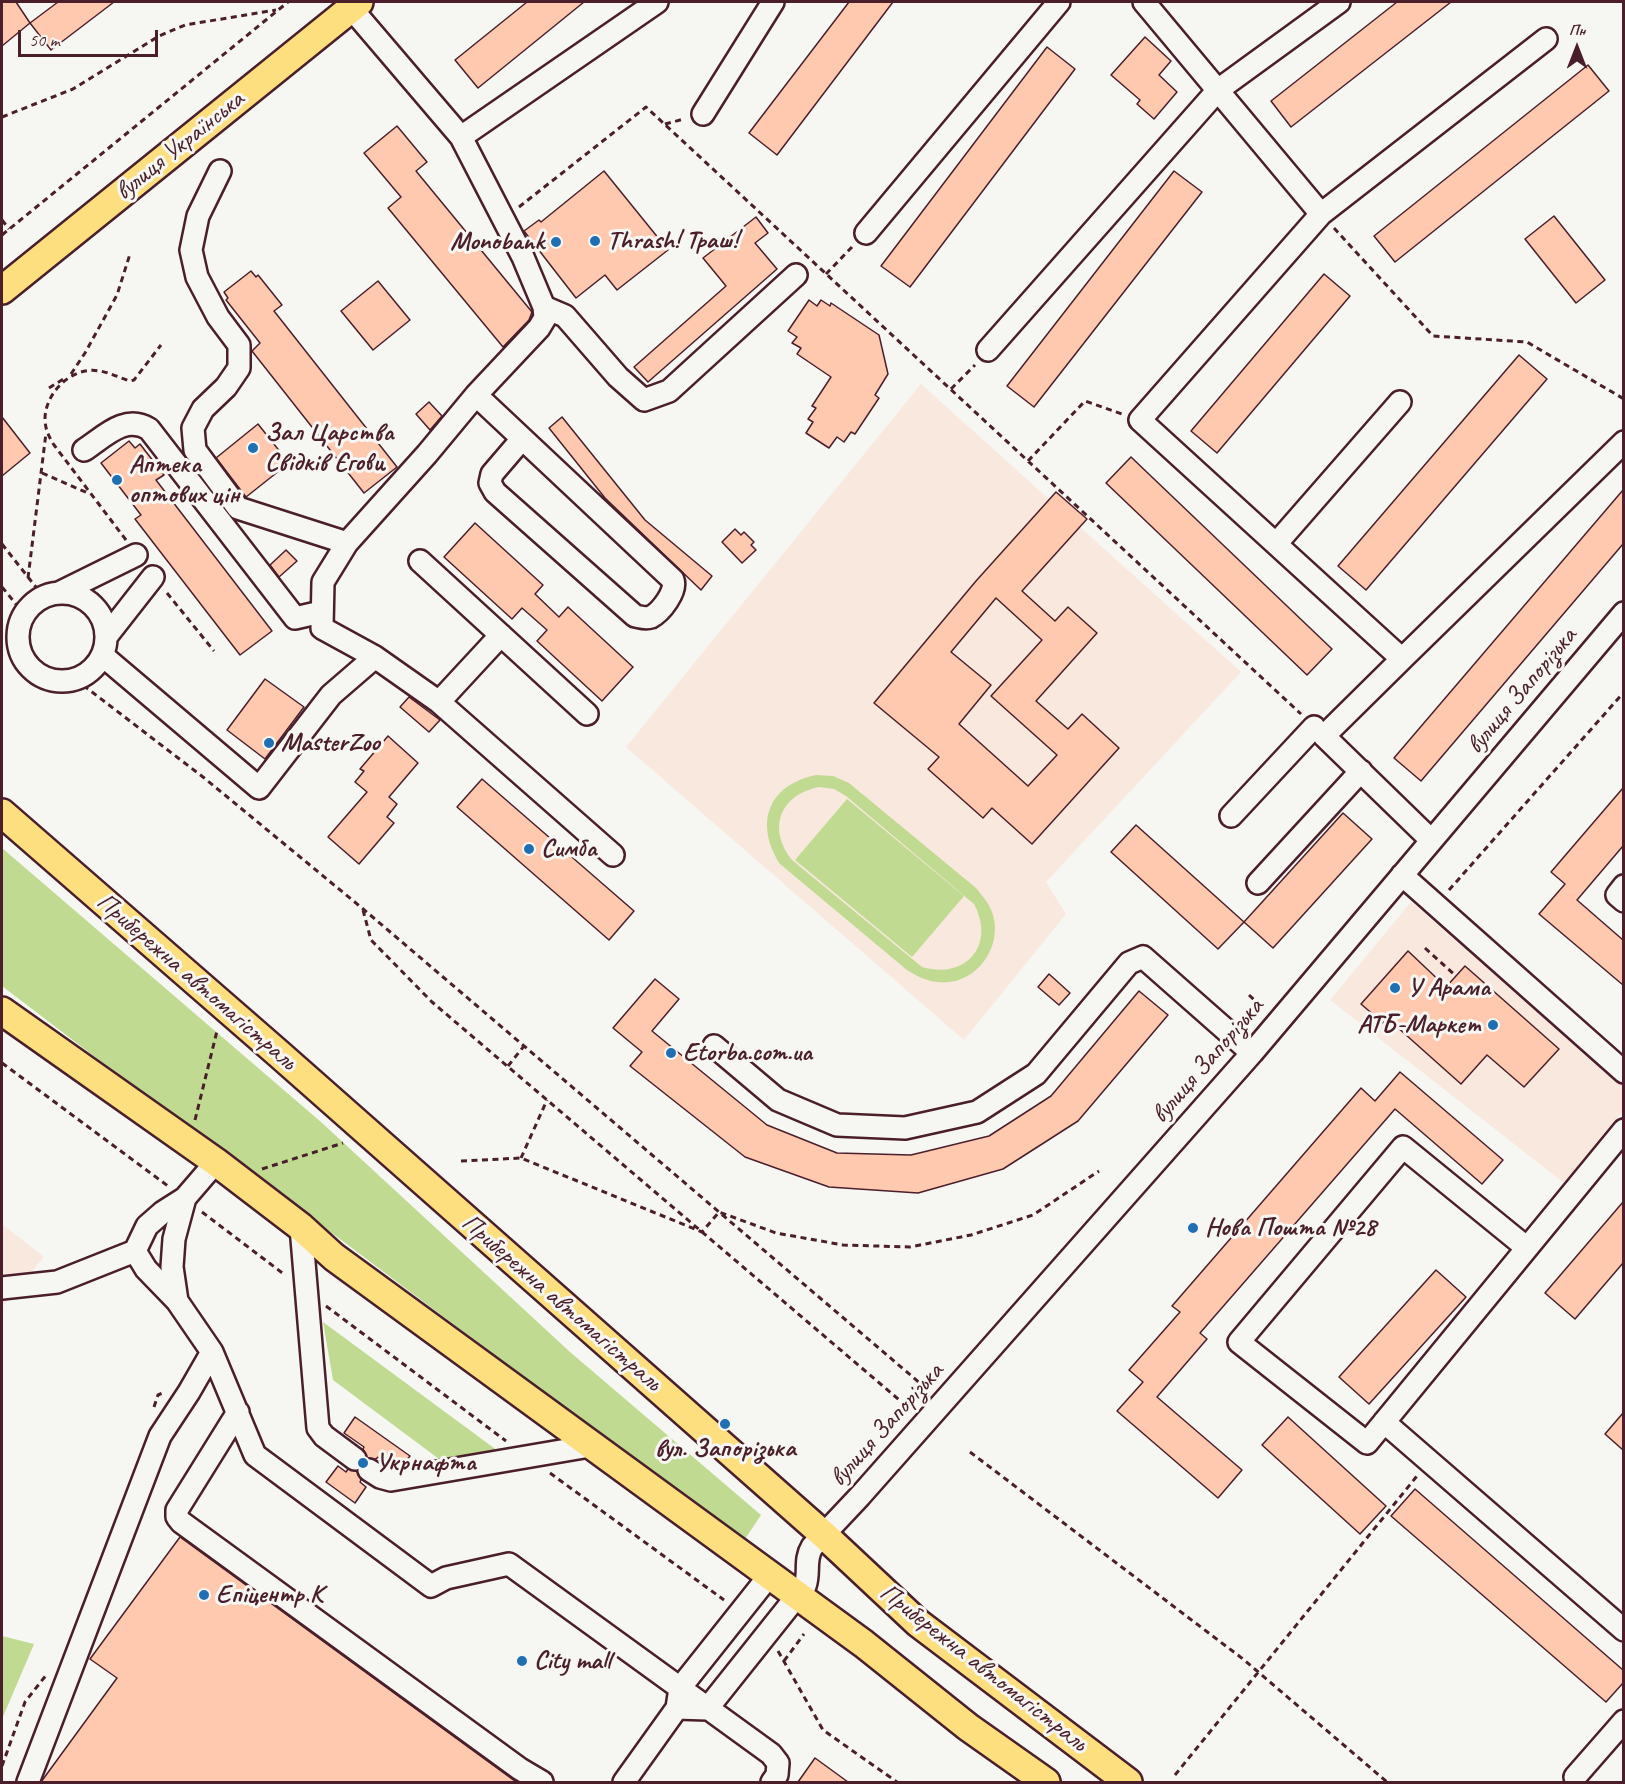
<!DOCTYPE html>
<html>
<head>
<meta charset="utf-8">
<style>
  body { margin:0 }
  #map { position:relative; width:1625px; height:1784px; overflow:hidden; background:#f6f6f2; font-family:Caveat,sans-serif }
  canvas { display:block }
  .frame { position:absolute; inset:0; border:3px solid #4a1f2b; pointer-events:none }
  .north { position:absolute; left:1547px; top:18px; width:60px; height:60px; -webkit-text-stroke:4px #f6f6f2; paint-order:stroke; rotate:0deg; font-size:16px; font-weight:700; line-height:24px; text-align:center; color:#4a1f2b }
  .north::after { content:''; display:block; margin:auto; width:21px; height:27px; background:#4a1f2b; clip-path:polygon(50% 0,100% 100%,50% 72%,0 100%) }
  .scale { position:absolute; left:18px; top:30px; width:140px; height:27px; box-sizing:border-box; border:3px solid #4a1f2b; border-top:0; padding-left:8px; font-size:18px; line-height:21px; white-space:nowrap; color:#4a1f2b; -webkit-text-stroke:4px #f6f6f2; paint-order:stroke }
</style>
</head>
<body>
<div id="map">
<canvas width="1625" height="1784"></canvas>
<div class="frame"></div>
<div class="north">Пн</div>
<div class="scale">50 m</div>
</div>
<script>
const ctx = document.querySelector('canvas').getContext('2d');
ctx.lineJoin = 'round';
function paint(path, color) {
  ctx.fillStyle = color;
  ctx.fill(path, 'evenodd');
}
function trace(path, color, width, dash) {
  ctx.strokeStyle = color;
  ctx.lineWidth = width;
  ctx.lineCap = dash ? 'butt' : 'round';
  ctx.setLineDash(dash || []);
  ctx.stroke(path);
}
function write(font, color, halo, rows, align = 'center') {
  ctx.font = font + ' Caveat,sans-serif';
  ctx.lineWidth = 6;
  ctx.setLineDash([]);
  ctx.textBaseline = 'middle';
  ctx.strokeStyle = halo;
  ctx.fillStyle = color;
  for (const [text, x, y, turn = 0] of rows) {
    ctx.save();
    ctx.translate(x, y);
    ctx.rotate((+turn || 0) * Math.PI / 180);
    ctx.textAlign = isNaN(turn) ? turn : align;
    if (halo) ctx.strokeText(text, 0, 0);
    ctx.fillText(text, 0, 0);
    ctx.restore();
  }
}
paint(new Path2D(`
  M921 384 1241 672 1046 882 1066 914 964 1040 626 747Z
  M1411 902 1623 1081V1111L1564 1183 1330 1000Z
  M2 1224 44 1257 2 1307Z`), '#f9e8de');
paint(new Path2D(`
  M816 775 833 776 849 783 976 888C983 897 990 904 993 915 1003 950 973 987 937 982 926 981 917 976 907 970L780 864C754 823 768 785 816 775ZM819 787 834 789 846 796 974 904C996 945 966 980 922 967L792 860C767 828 780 795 819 787Z
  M847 799 964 896 912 957 795 860Z
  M2 848 321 1122 570 1352 761 1515 743 1542 344 1242 192 1131 2 986Z
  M323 1322 498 1451 439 1459 333 1380Z
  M2 1636 34 1644 2 1719Z`), '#c0da91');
const building = new Path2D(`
  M2 2H16L30 23 2 46Z
  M58 2H114L51 50 30 23Z
  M527 2H584L478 88 455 60Z
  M849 2H893L777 155 749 133Z
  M1397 2H1451L1291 127 1271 101Z
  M1145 37 1171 61 1159 75 1177 92 1154 119 1137 104 1140 100 1111 75Z
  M1047 47 1075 69 910 287 881 266Z
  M1588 65 1609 91 1395 262 1374 236Z
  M397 126 427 162 416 171 532 312 529 320 503 347 388 208 401 197 364 153Z
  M604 171 668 250 617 290 605 275 576 298 524 231 539 220 541 222Z
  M1174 171 1202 192 1034 407 1007 386Z
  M1554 216 1605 280 1576 303 1525 239Z
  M756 217 768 233 755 243 777 269 648 382 634 367 726 286 703 258Z
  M251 271 256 277 258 275 282 305 274 311 397 467 364 493 252 351 260 343 226 300 228 298 224 292Z
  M1324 274 1350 296 1217 453 1191 431Z
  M378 281 410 320 373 350 341 311Z
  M809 300 817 306 821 300 830 306 831 303 879 335 888 374 875 395 879 398 855 434 851 432 844 442 837 437 829 448 806 433 813 422 808 419 816 408 812 406 831 377 797 354 801 348 792 343 797 337 788 331Z
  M1519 355 1547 379 1366 590 1338 566Z
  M429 402 442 416 430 430 416 414Z
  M2 417 30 453 2 476Z
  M562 417 645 520 712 576 701 590 605 498 549 428Z
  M258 424 289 463 246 497 216 458Z
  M129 441 135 448 140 444 164 475 156 480 272 631 240 655 135 519 141 515 101 463Z
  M1131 457 1332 649 1307 675 1106 483Z
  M1623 490V544L1421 781 1394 758Z
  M1056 492 1087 519 1022 591 1055 621 1068 607 1097 633 1036 701 1068 729 1082 714 1119 748 1032 844 992 808 983 818 928 769 939 757 874 703 976 581ZM996 598 1042 640 991 696 1057 755 1028 786 959 724 991 685 951 652Z
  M475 523 543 585 535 594 559 617 568 607 633 667 602 701 537 641 547 630 522 608 512 619 444 557Z
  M735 529 741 535 744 532 754 542 751 545 756 550 742 563 722 542Z
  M286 550 297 561 279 577 270 565Z
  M265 679 304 707 265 759 227 730Z
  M409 697 440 720 429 732 400 707Z
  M388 736 418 763 389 797 397 804 387 817 394 823 359 864 328 837 367 792 355 782 364 771 360 769Z
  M482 779 634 911 609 940 457 807Z
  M1623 788V846L1577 900 1623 940V985L1539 914 1565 884 1551 872Z
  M1343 813 1372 839 1273 948 1244 922Z
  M1136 825 1244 922 1218 949 1111 852Z
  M1408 951 1446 987 1465 966 1559 1049 1524 1087 1487 1055 1461 1084 1387 1018 1383 1023 1361 1004Z
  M1049 974 1070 993 1059 1005 1038 987Z
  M655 979 679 999 652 1031 767 1125 837 1153 911 1155 989 1136 1051 1096 1139 991 1168 1015 1078 1121 1003 1169 918 1193 829 1187 745 1157 630 1066 642 1052 613 1028Z
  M1400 1072 1503 1160 1482 1184 1395 1109 1200 1333 1207 1339 1157 1397 1242 1470 1218 1498 1117 1411 1143 1382 1129 1370 1180 1312 1172 1306 1361 1088 1375 1101Z
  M1623 1202V1263L1575 1319 1545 1293Z
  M1436 1270 1466 1297 1369 1404 1339 1377Z
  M1623 1413V1450L1605 1434Z
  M355 1417 410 1456 403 1465 392 1467 378 1457 376 1459 367 1458 363 1449 364 1447 344 1433Z
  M1288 1417 1386 1506 1360 1534 1262 1445Z
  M338 1466 346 1472 348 1469 357 1471 361 1480 360 1482 366 1487 355 1503 326 1482Z
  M1415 1489 1623 1670V1683L1606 1702 1391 1516Z
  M180 1537 512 1779 518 1782H41L117 1678 90 1659Z
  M815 1758 848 1782H798Z`);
paint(building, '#ffc9b0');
trace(building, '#4a1f2b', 1.5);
const minor = new Path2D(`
  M1144 2 1321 214
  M351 8 461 137 523 257 544 307 545 318 539 328 476 395 427 454 347 543 323 582 322 628 375 657 439 702 501 635
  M1546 39 1321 214 1140 420 1402 659 1624 442
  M703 114 773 2
  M461 137 657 2
  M220 171 198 216 191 250 197 277 218 317 239 345V368L226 387 203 409 193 428 195 450 238 508 347 543
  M866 233 1059 2
  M544 307 565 316 618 377 644 400 669 391 796 275
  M988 350 1218 90 1339 2
  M476 395 673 580C677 591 661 612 651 617 645 619 641 617 635 616L495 492 490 483 492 474 522 439
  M84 450C104 437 125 414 149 429L295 618 321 612
  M1276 544 1400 402
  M420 561 587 714
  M59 593 136 555
  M18 637a44 44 0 1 1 88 0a44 44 0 1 1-88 0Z
  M106 637 153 577
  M102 655 259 788 331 695 375 657
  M1402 659 1324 736 1431 840
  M439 702 613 855
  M1231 816 1314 727
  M1402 875 1624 1072
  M1258 883 1361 771
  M1624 886 1617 895 1624 901
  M714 1046 778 1100 837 1125 905 1128 977 1112 1036 1074 1129 963 1143 957 1252 1053
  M301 1227 318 1428 324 1436 355 1459
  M1527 1248 1403 1147 1239 1342 1367 1443 1624 1130
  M2 1288 57 1282 135 1251 147 1226 163 1212 185 1198 216 1162
  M177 1301 172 1267 174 1239 185 1198
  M212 1352 255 1455 431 1586 446 1578 509 1564 771 1754 778 1763 777 1775 772 1782
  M238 1412 177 1510V1517L181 1522 520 1769 542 1782
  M1384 1422 1624 1630
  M369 1470 380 1477 391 1480 590 1446
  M677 1708 707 1709 805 1586C810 1573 804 1560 812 1547L860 1496 1252 1053 1624 613
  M1575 1777 1624 1721
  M28 1782 160 1436 189 1392 212 1352 177 1301 146 1269 135 1251
  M624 1782 677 1708 680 1688 769 1576`);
const major = new Path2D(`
  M2 290 359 2
  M2 813 279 1054 824 1535 918 1623 1128 1782
  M2 1011 216 1162 301 1227 334 1257 864 1644 968 1727 1046 1782`);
trace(minor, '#4a1f2b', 26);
trace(major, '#4a1f2b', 32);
trace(new Path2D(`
  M2 117 73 89 159 36 185 25 276 10
  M665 124 684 119
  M519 207 646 107 1301 714
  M2 220 9 229
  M1334 228 1433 336 1527 342 1624 399
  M2 235 288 2
  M826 274 852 247
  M71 374 85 353 117 295 130 254
  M49 388 65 378
  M951 389 975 365
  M1028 461 1085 401 1122 414
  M42 473 90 494
  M126 540 54 445C49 437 45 429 45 419 45 397 64 375 85 371 102 368 114 376 130 381L134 380 161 345
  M2 544 39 591
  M28 578 46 433
  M2 587 24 614
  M167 593 214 651
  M75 679 203 777 362 908 921 1384
  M1449 890 1624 692
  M363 910 371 940 432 1002 904 1404
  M1425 948 1456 976
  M1249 995 1263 1008
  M2 1063 168 1186
  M508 1066 524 1046
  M195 1120 217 1031
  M521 1158 547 1100
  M461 1161 521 1158 702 1232 719 1212 776 1233 843 1245 910 1247 971 1235 1033 1215 1099 1171
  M262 1169 343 1143
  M202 1212 285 1275
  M326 1306 506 1441
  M154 1407 158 1395 165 1392
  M970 1452 1243 1659 1387 1782
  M550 1473 724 1600
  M778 1651 823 1730 897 1782
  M784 1661 804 1634
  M2 1766 25 1702 47 1674
  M1175 1775 1417 1476`), '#4a1f2b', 3, [6, 4.5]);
trace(minor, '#f6f6f2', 21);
trace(major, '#fddf80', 27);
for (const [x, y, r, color] of [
  [595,241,6,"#1f6fb2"],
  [556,242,6,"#1f6fb2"],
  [253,448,6,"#1f6fb2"],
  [117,480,6,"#1f6fb2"],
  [269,743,6,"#1f6fb2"],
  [529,849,6,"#1f6fb2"],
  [1395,988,6,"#1f6fb2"],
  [1493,1025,6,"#1f6fb2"],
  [671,1053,6,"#1f6fb2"],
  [1193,1228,6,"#1f6fb2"],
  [725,1424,6,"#1f6fb2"],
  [363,1463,6,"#1f6fb2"],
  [204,1595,6,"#1f6fb2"],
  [522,1661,6,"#1f6fb2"]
]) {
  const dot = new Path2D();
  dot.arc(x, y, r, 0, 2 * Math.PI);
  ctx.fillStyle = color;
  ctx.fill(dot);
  trace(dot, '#f6f6f2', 2);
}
write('26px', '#4a1f2b', '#f6f6f2', [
  ["вулиця Українська",180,146,-39],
  ["вулиця Запорізька",1522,691,-50],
  ["Прибережна автомагістраль",196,982,41],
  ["вулиця Запорізька",1208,1061,-49],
  ["Прибережна автомагістраль",561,1303,41],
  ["вулиця Запорізька",887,1425,-48],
  ["Прибережна автомагістраль",983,1668,38]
]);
write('bold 26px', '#4a1f2b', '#f6f6f2', [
  ["Thrash! Траш!",607,241],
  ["Monobank",544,242,"right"],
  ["Зал Царства",265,433],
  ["Свідків Єгови",265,463],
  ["Аптека",129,465],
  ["оптових цін",129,495],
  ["MasterZoo",281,743],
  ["Симба",541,849],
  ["У Арама",1407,988],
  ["АТБ-Маркет",1481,1025,"right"],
  ["Etorba.com.ua",683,1053],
  ["Нова Пошта №28",1205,1228],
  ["вул. Запорізька",725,1449,"center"],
  ["Укрнафта",375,1463],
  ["Епіцентр К",216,1595],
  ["City mall",534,1661]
], 'left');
</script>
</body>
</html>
